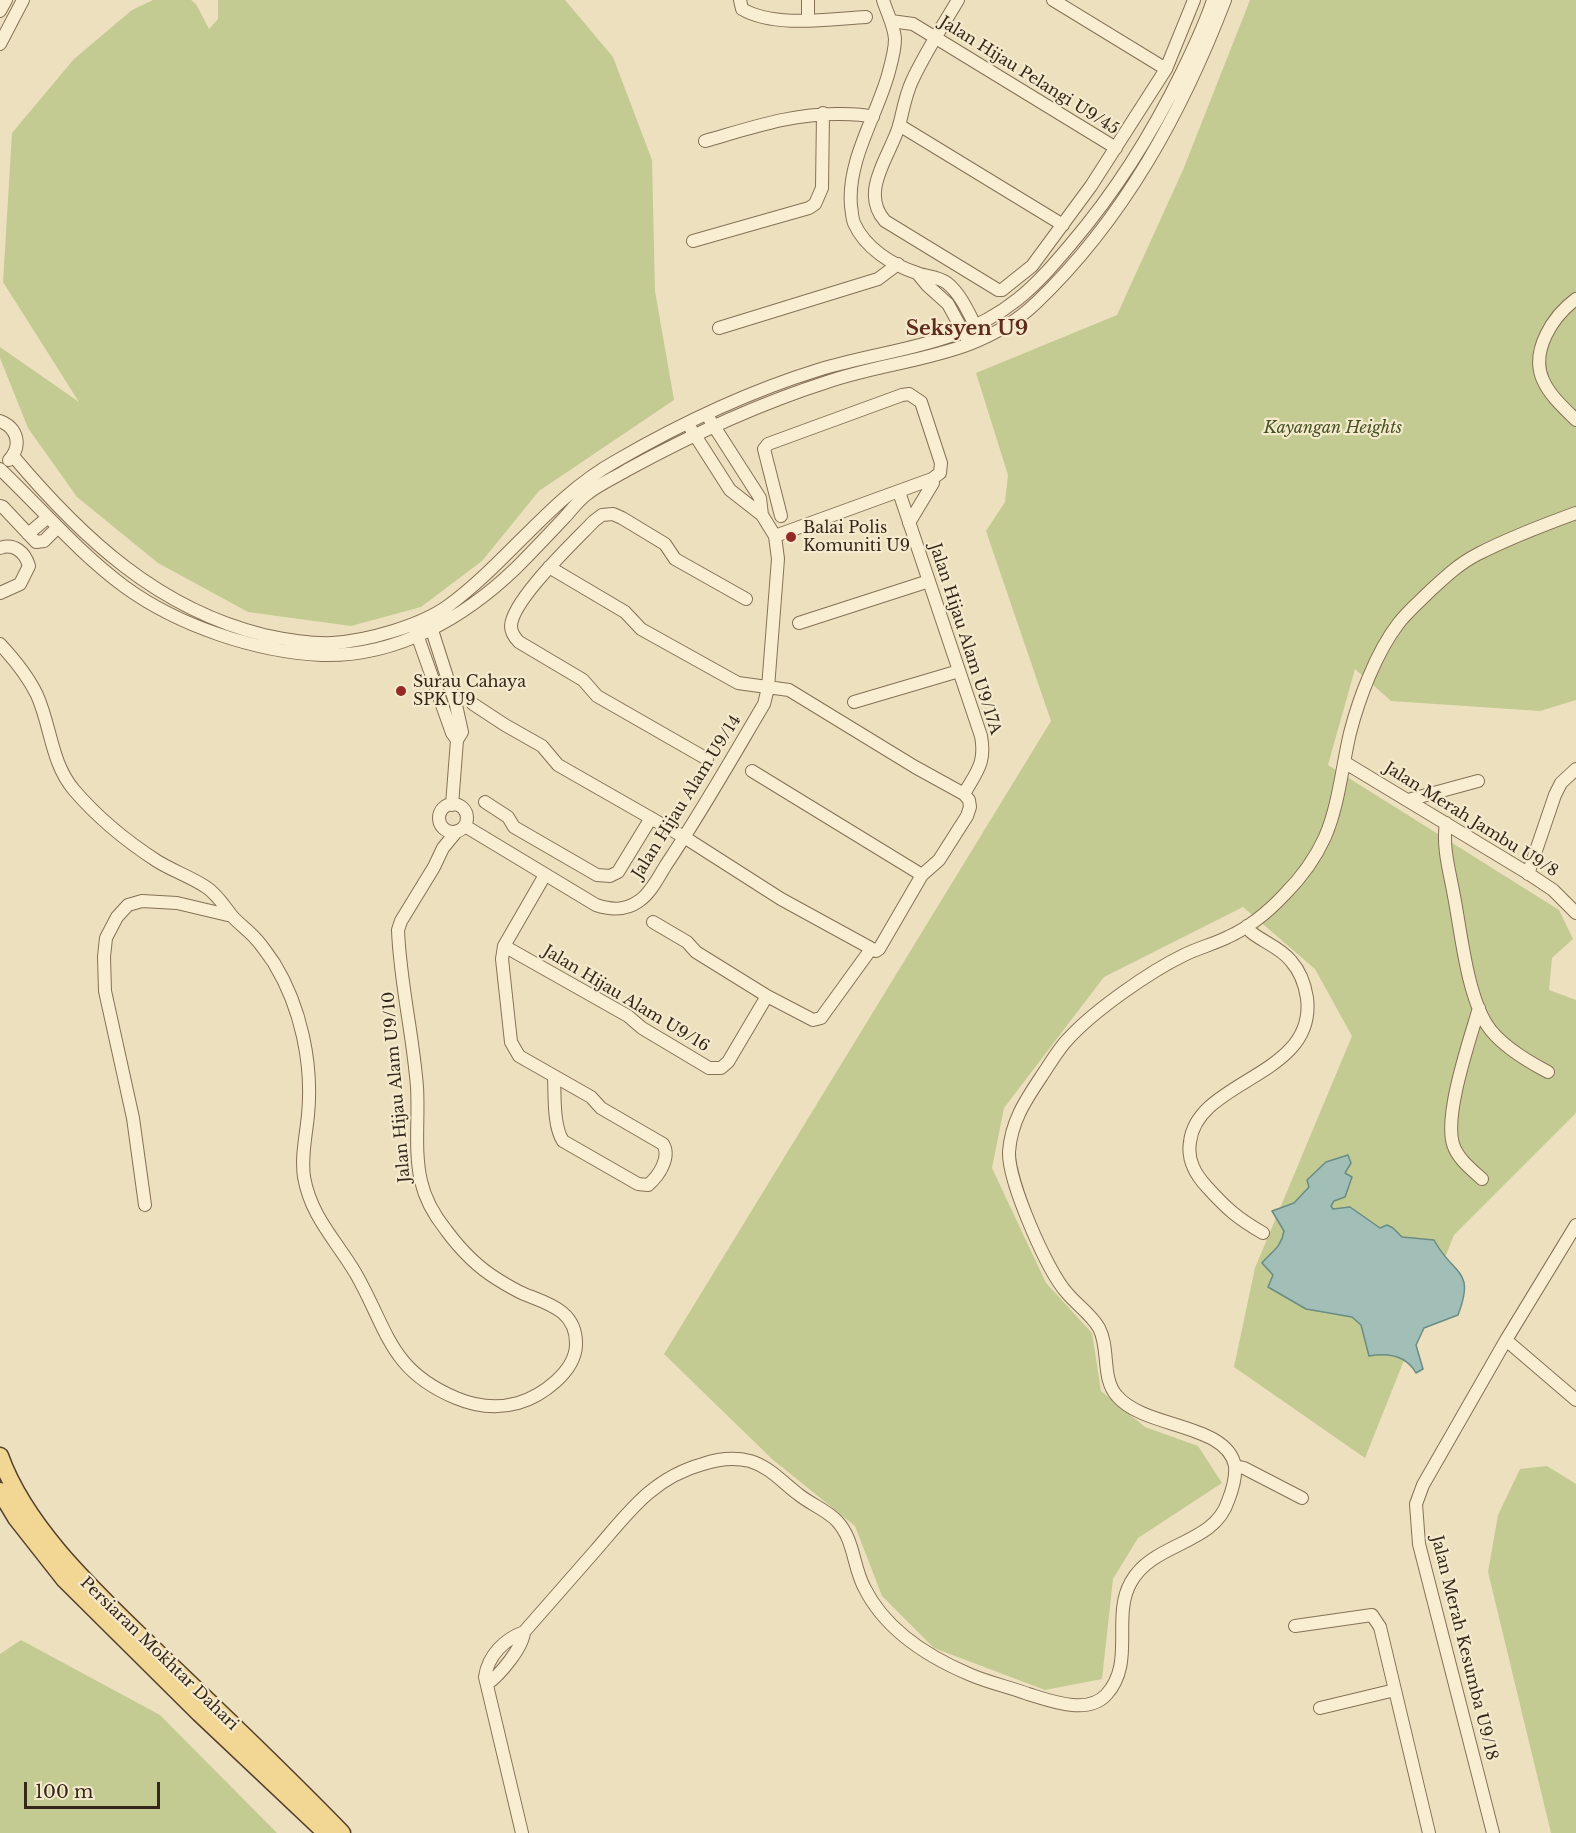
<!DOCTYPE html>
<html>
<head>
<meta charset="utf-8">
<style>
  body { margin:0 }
  #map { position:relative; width:1576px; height:1833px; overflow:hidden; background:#ede0be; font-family:"Libre Baskerville",serif }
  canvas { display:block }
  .scale { position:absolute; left:24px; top:1782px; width:136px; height:27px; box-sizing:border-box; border:3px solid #35281b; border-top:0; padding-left:8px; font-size:18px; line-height:21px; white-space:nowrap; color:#35281b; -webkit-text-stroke:4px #f5eacd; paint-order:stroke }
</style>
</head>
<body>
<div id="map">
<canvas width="1576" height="1833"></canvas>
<div class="scale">100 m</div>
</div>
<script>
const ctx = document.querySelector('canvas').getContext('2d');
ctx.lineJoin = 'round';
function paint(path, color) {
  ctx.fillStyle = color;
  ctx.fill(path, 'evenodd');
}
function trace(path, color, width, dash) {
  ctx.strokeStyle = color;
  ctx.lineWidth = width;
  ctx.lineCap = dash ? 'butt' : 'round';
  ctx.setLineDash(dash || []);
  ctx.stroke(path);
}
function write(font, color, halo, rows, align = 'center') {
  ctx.font = font + ' "Libre Baskerville",serif';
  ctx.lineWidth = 4.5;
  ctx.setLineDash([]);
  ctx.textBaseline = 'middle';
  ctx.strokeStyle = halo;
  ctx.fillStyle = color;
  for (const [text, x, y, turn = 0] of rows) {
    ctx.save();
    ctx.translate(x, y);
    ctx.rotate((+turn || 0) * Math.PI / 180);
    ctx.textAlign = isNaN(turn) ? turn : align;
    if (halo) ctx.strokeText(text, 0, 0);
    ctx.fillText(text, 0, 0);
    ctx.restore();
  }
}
paint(new Path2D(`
  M153 0H191L196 4 209 29 218 19V0H565L613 57 652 160 655 291 674 400 539 491 482 561 421 607 351 626 248 612 158 563 77 497 28 428 0 358V347L79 402 3 282 12 133 74 59 132 10Z
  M1250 0H1576V700L1540 711 1391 701 1355 669 1328 765 1559 910 1573 939 1552 958 1549 990 1576 1000V1113L1454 1235 1365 1458 1234 1367 1255 1268 1352 1036 1315 969 1243 907 1104 977 1004 1108 992 1168 1046 1283 1092 1333 1101 1391 1145 1427 1198 1446 1222 1483 1138 1538 1113 1579 1102 1679 1045 1690 934 1648 882 1596 855 1526 772 1459 664 1354 1051 721 986 531 1005 502 1008 475 976 373 1117 315 1183 170Z
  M1547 1466 1576 1484V1833H1551L1488 1572 1498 1515 1520 1469Z
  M21 1640 160 1715 277 1833H0V1654Z`), '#c3cb92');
const water = new Path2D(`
  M1348 1155 1351 1163 1345 1173 1352 1177 1345 1197 1334 1201 1331 1206 1333 1209 1350 1207 1380 1228 1387 1225 1393 1228 1402 1237 1434 1240C1453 1276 1476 1268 1458 1315L1424 1328 1416 1345 1423 1369 1416 1373C1406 1355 1387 1353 1369 1356L1361 1325 1352 1317 1306 1309 1268 1287 1273 1275 1262 1263C1272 1251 1281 1248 1284 1231L1272 1211 1294 1203 1309 1187 1307 1180 1326 1162Z`);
paint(water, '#a1bfb7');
trace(water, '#698c84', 1.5);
const minor = new Path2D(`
  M740 0 742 9C775 28 829 19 866 17
  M883 0C887 13 894 25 895 39 895 51 891 64 888 75 876 117 847 161 851 206 852 212 852 218 854 223 865 248 892 265 917 273 927 277 937 276 947 283 962 295 970 316 979 333
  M958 0C942 27 925 53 912 81 905 96 903 111 899 126 890 156 859 192 885 221L998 290H1002L1032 266 1091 186 1166 69 1194 0
  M1053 0 1166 69
  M0 11 6 0
  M808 20V0
  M891 21 913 24 1116 148
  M0 44 23 0
  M899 125 1063 225
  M705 141C751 128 793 113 841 114 852 114 862 114 873 117
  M693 241 809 208 815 204 822 188 823 113
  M918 274 927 285 948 304 967 339
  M1576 299C1553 316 1530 351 1543 380 1550 396 1564 408 1576 420
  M719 328 878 279 898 264
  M710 420 760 498 762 515
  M0 421C18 428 22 446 9 460
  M13 456C82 538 158 609 264 635 287 640 309 644 332 643 367 641 420 626 448 606 508 562 551 497 616 461 680 424 747 392 818 370 889 348 957 348 1018 299 1038 283 1055 263 1071 244 1117 190 1152 134 1183 70 1194 47 1205 25 1213 0
  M0 469C41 508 78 552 125 587 179 626 256 652 322 655 397 657 464 618 516 568 533 551 549 534 565 517 572 509 579 500 587 494 598 485 614 478 627 470 693 434 755 405 827 382 900 357 976 360 1036 303 1124 219 1182 112 1225 0
  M899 492 981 736C986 763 977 771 964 794
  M0 506 3 507 36 542 44 541 57 528
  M909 523 933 483 932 479
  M28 534 47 518
  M775 536 932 479 940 473 941 463 921 402 909 394 902 395 768 444 764 449 781 516
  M0 548C14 543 25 552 29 566L20 584 0 593
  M799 623 929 581
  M430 624 456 705 462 732 457 740
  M415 629 452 733 457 740
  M0 644C14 659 28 676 37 695 51 726 51 763 74 790 98 818 126 841 157 861 173 871 191 877 206 887 218 895 224 906 232 916 239 924 248 930 255 938 262 945 268 955 274 963 301 1007 313 1064 308 1115 306 1136 301 1156 304 1177 311 1217 336 1240 356 1274 388 1330 389 1370 456 1398 475 1406 497 1409 518 1403 542 1396 575 1372 576 1345 577 1311 549 1304 524 1294 515 1290 505 1284 497 1279 476 1266 460 1249 446 1230 434 1215 425 1199 421 1181 414 1151 419 1118 417 1087 413 1034 400 983 398 930L401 921 434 867 443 848 457 831
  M854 702 959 671
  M473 704 505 725 542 746 558 765 684 837 781 899 876 951 879 949 922 875 939 860 967 816 970 807 969 800 964 794 915 767 789 690 738 683 641 629 625 612 549 567
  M707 759 597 696 583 680 519 642C515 638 511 633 511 626 512 600 575 541 594 521L602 515 613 514 622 518 665 544 675 559 746 599
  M1344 762 1526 872 1553 890 1576 913
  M752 771 922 875
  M1408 800 1478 781
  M485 802 508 817 514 827 597 875 610 876 618 872 651 818
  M439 818a14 14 0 1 1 28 0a14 14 0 1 1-28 0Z
  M452 805 457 740
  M1446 823C1442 847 1450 873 1454 896 1461 932 1467 994 1487 1025 1500 1045 1527 1061 1548 1072
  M465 826 596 905C611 910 625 911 639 901 651 893 659 876 666 865 701 813 732 758 764 704L768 688 778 559 775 536 762 515 730 490 691 429
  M1528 874 1555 795 1561 783 1576 769
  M545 875 504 946 502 959 511 1042 519 1056 591 1097 601 1108 663 1144C671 1157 659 1176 648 1185L638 1184 563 1141C553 1126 555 1095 554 1078
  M653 922 687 942 696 952 767 996 813 1020 821 1018 871 949
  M1247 926 1251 932C1263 942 1281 948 1291 961 1300 971 1305 985 1307 998 1317 1077 1197 1079 1190 1142 1187 1160 1195 1174 1207 1187 1227 1209 1237 1218 1263 1233
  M504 946 628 1016 642 1028 709 1068H721L728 1062 767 996
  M1479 1008C1470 1039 1444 1114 1453 1144 1457 1158 1471 1169 1482 1179
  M145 1205 133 1118 105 991 104 957 106 938 117 917 128 905 142 901 177 903 232 916
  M1506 1340 1576 1400
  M1235 1466 1244 1468 1302 1498
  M1295 1626 1372 1615 1380 1627 1429 1833
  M487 1684C500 1675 523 1647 524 1632 548 1605 571 1578 595 1551 628 1513 652 1478 703 1464 718 1459 734 1457 750 1461 770 1467 782 1482 798 1494 810 1504 827 1510 837 1521 854 1539 853 1566 864 1587 885 1630 928 1657 971 1675 990 1683 1009 1687 1028 1694 1051 1701 1087 1715 1106 1695 1136 1663 1111 1617 1131 1582 1153 1542 1214 1545 1228 1501 1232 1491 1236 1476 1235 1466 1227 1423 1145 1429 1117 1396 1101 1378 1110 1349 1099 1328 1091 1314 1077 1305 1067 1293 1047 1271 1008 1181 1009 1152 1011 1122 1025 1101 1041 1077 1050 1064 1058 1049 1069 1038 1095 1010 1149 972 1184 955 1198 948 1214 944 1228 937 1250 927 1268 912 1284 895 1300 879 1316 857 1325 837 1339 804 1342 767 1350 733 1359 698 1376 653 1398 624 1407 612 1420 601 1431 590 1445 577 1460 563 1478 554 1509 538 1543 525 1576 513
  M1320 1708 1395 1690
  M522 1833 485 1677C488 1655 505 1639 524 1632
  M1493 1833 1419 1544 1416 1504 1423 1485 1506 1340 1576 1225`);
const major = new Path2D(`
  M0 1456C27 1532 103 1599 159 1654 221 1713 283 1772 342 1833
  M0 1491 16 1518 64 1579 199 1713 326 1833`);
trace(minor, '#857157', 14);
trace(major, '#533f2b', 19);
trace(minor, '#f9eed1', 12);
trace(major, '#f2d794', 16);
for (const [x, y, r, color] of [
  [791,537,6,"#942927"],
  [401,691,6,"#942927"]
]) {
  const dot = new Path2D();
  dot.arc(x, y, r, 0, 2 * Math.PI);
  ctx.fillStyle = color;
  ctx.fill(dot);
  trace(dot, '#f5eacd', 2);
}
write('16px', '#35281b', '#f5eacd', [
  ["Jalan Hijau Pelangi U9/45",1029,76,32],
  ["Jalan Hijau Alam U9/17A",965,639,72],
  ["Jalan Hijau Alam U9/14",687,797,-58],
  ["Jalan Merah Jambu U9/8",1471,820,32],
  ["Jalan Hijau Alam U9/16",626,999,31],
  ["Jalan Hijau Alam U9/10",397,1087,-95],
  ["Jalan Merah Kesumba U9/18",1464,1648,76],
  ["Persiaran Mokhtar Dahari",159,1654,44]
]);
write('italic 16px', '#445122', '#f5eacd', [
  ["Kayangan Heights",1333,428]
]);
write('16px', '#35281b', '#f5eacd', [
  ["Balai Polis",803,528],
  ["Komuniti U9",803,546],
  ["Surau Cahaya",413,682],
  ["SPK U9",413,700]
], 'left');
write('bold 20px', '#612b1b', '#f5eacd', [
  ["Seksyen U9",967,329]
]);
</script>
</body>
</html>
